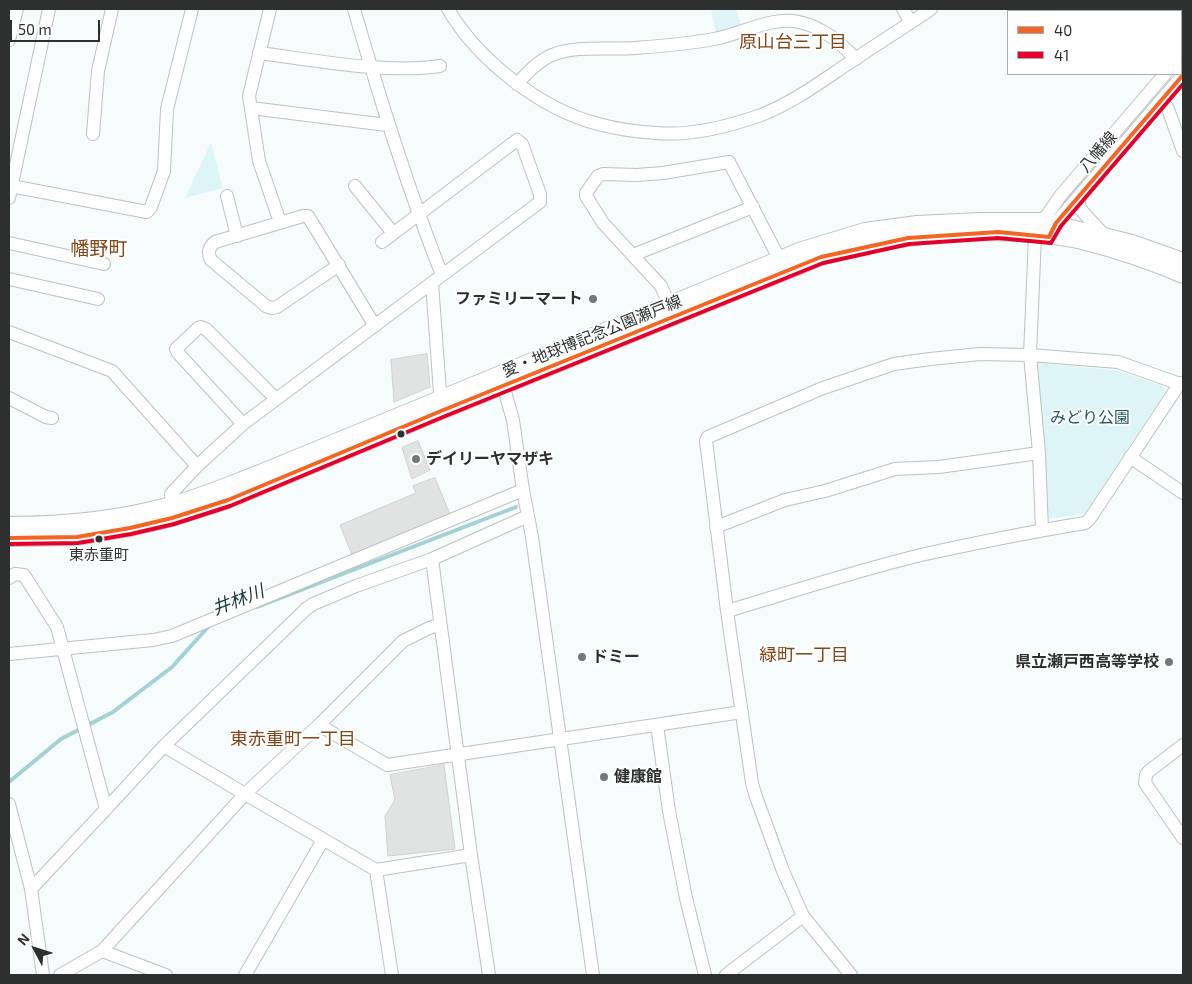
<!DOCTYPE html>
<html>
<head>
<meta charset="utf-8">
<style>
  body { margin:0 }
  #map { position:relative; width:1192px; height:984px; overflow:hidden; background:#f6fbfb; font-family:"Exo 2",sans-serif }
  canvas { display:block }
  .frame { position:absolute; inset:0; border:10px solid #2e3030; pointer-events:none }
  .legend { position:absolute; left:1007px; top:10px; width:175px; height:65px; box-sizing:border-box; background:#fff; border:1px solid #abacac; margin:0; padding:6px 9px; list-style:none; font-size:15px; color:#2e3030 }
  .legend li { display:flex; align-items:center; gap:10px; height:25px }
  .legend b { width:25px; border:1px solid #abacac }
  .north { position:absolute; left:10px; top:924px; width:50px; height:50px; -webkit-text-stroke:4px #fff; paint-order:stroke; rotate:310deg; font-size:14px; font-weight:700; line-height:20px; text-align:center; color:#2e3030 }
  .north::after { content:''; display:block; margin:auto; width:18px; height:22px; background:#2e3030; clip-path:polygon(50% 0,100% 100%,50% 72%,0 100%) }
  .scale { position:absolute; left:10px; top:20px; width:90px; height:22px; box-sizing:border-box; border:2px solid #2e3030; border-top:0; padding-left:6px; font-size:15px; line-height:18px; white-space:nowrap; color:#2e3030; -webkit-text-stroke:4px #fff; paint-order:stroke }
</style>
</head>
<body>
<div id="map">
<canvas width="1192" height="984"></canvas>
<div class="frame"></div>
<ul class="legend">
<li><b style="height:6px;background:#f26522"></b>40</li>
<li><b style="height:6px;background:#e4002b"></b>41</li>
</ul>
<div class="north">N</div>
<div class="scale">50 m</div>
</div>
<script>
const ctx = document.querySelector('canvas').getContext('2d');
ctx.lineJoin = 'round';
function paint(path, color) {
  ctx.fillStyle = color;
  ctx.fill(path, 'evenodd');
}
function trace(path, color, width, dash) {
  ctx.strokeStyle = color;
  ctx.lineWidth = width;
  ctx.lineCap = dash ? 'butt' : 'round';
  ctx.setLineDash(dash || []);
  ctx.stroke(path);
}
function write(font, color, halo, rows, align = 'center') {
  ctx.font = font + ' "Exo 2","Noto Sans JP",sans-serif';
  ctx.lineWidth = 4;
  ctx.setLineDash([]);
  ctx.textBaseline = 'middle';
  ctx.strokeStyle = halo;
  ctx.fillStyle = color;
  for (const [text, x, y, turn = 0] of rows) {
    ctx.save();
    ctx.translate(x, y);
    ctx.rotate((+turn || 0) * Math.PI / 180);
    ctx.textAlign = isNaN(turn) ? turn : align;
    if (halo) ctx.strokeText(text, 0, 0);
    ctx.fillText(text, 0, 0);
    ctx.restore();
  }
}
paint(new Path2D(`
  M711 9H736L741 27 716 33Z
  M211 143 223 188 185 198Z
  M1039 363 1115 370 1163 386 1166 390 1085 513 1050 519 1047 516 1037 367Z`), '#def5f7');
trace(new Path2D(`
  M257 607 516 507
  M9 782 61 739 113 712 172 667 209 626`), '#a3d1d4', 4);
const building = new Path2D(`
  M427 354 430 387 394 402 391 360Z
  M418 441 430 470 412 479 402 448Z
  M435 478 450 514 352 555 340 525 416 493 413 486Z
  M444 765 455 849 388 856 385 816 395 800 390 775Z`);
paint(building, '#e1e3e2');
trace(building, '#cfd1d0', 1);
const minor = new Path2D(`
  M270 9 249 96 259 161 280 222
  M354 9C380 99 407 187 442 275
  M448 9C478 60 540 109 598 124 617 129 638 132 657 133 690 136 730 126 761 115 792 103 819 83 846 65 874 46 903 28 931 9
  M903 9 911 22
  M1181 17 1183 20
  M9 40 17 9
  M259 53C314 60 386 74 440 66
  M1181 57 1183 55
  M517 84C527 73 538 61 552 55 576 45 609 50 635 48 661 46 688 44 714 39 742 34 771 16 799 22 823 27 839 42 856 59
  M1162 99 1168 109 1183 151
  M251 108 387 125
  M93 134 98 71 112 9
  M11 186 147 212 151 207 164 171 167 109 192 9
  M355 186 393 233
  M227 196 237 236
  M1078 197 1080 209 1104 235
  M9 198 49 9
  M1041 229 1043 221 1061 195 1165 74
  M1052 230 1056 223 1071 205 1183 75
  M1035 236 1030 355 1039 453 1042 530
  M9 243 104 264
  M633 255 753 207
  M339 265 277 307 272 308 266 306 211 260C207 252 209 247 215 242L303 216H308L375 326
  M9 279 98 299
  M432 283 441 406
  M669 304 661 286 603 223 586 196V193L598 176 603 174 637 175 663 173 729 162 783 266
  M9 332 112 371 197 466
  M501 378 513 420 523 490 532 537 593 975
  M9 398 46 417 52 418
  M243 424 178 353 176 349 198 328 201 327 206 329 276 399
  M1130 457 1183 493
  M172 513 171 494 197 466 243 424 540 202V194L522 144 517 140 382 242
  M716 527 785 500 825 491 895 469 939 467 1039 453
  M9 578 15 574 24 575 57 627 106 809 164 746 245 794 319 725 387 765 742 712
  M727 611C791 592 855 571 921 555 975 543 1030 532 1085 523L1089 520 1180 383
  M9 654 153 640 172 636 523 490
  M319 725 403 641 427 629 440 624
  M657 725 669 811 686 898 705 975
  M1183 745 1149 771 1146 775 1145 783 1183 838
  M164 746 306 609 313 604 356 586 432 559
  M9 804 31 889 43 975
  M471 855 489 975
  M31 889 106 809
  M102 951 166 975
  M60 975 102 951 245 794 376 870
  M245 975 323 840
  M392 975 376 870 471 855 432 559 528 516
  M726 975 803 916
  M851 975 803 916 783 871 755 794 752 783 727 611 706 441 708 437 823 388 894 364 930 359 980 354 1030 355 1118 362 1183 385`);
const major = new Path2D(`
  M9 525C63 525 118 520 171 505 201 497 231 484 260 473L802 250 865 231 917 224 980 221H1043L1132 243 1183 261
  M9 538 77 537 130 528 172 518 228 500 441 411 821 257C849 250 878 242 907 238 958 230 1031 230 1082 241 1114 249 1153 262 1183 275`);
trace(minor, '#bdc1c1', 14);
trace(major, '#bdc1c1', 18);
trace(minor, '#fefefe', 12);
trace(major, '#fefefe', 16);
trace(new Path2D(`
  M9 538 77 537 130 528 172 518 228 500 441 411 821 257 908 238 998 232 1049 237 1056 223 1183 75`), '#f26522', 4);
trace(new Path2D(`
  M9 544 78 543 131 534 174 524 230 506 443 417 823 263 909 244 998 238 1051 243 1061 226 1183 84`), '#e4002b', 4);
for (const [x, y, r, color] of [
  [593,299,5,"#747777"],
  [401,434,4.5,"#2e3030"],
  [416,459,5,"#747777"],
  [99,539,4.5,"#2e3030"],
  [582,657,5,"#747777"],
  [1169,662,5,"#747777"],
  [604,777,5,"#747777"]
]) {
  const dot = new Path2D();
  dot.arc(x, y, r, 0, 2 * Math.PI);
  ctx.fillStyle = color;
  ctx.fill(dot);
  trace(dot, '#fff', 2);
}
write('15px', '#2e3030', '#fff', [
  ["東赤重町",99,555]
]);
write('16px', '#2e3030', '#fff', [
  ["八幡線",1098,152,-49],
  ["愛・地球博記念公園瀬戸線",592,336,-22]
]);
write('bold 16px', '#2e3030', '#fff', [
  ["ファミリーマート",583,299,"right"],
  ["デイリーヤマザキ",426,459],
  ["ドミー",592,657],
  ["県立瀬戸西高等学校",1159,662,"right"],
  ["健康館",614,777]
], 'left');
write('16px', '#1e565a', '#fff', [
  ["みどり公園",1090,418]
]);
write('18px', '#814716', '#fff', [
  ["原山台三丁目",793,42],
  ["緑町一丁目",804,655],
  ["東赤重町一丁目",293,739]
]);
write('italic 18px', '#18393b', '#fff', [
  ["井林川",238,600,-21]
]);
write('19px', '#814716', '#fff', [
  ["幡野町",99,249]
]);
</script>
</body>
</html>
